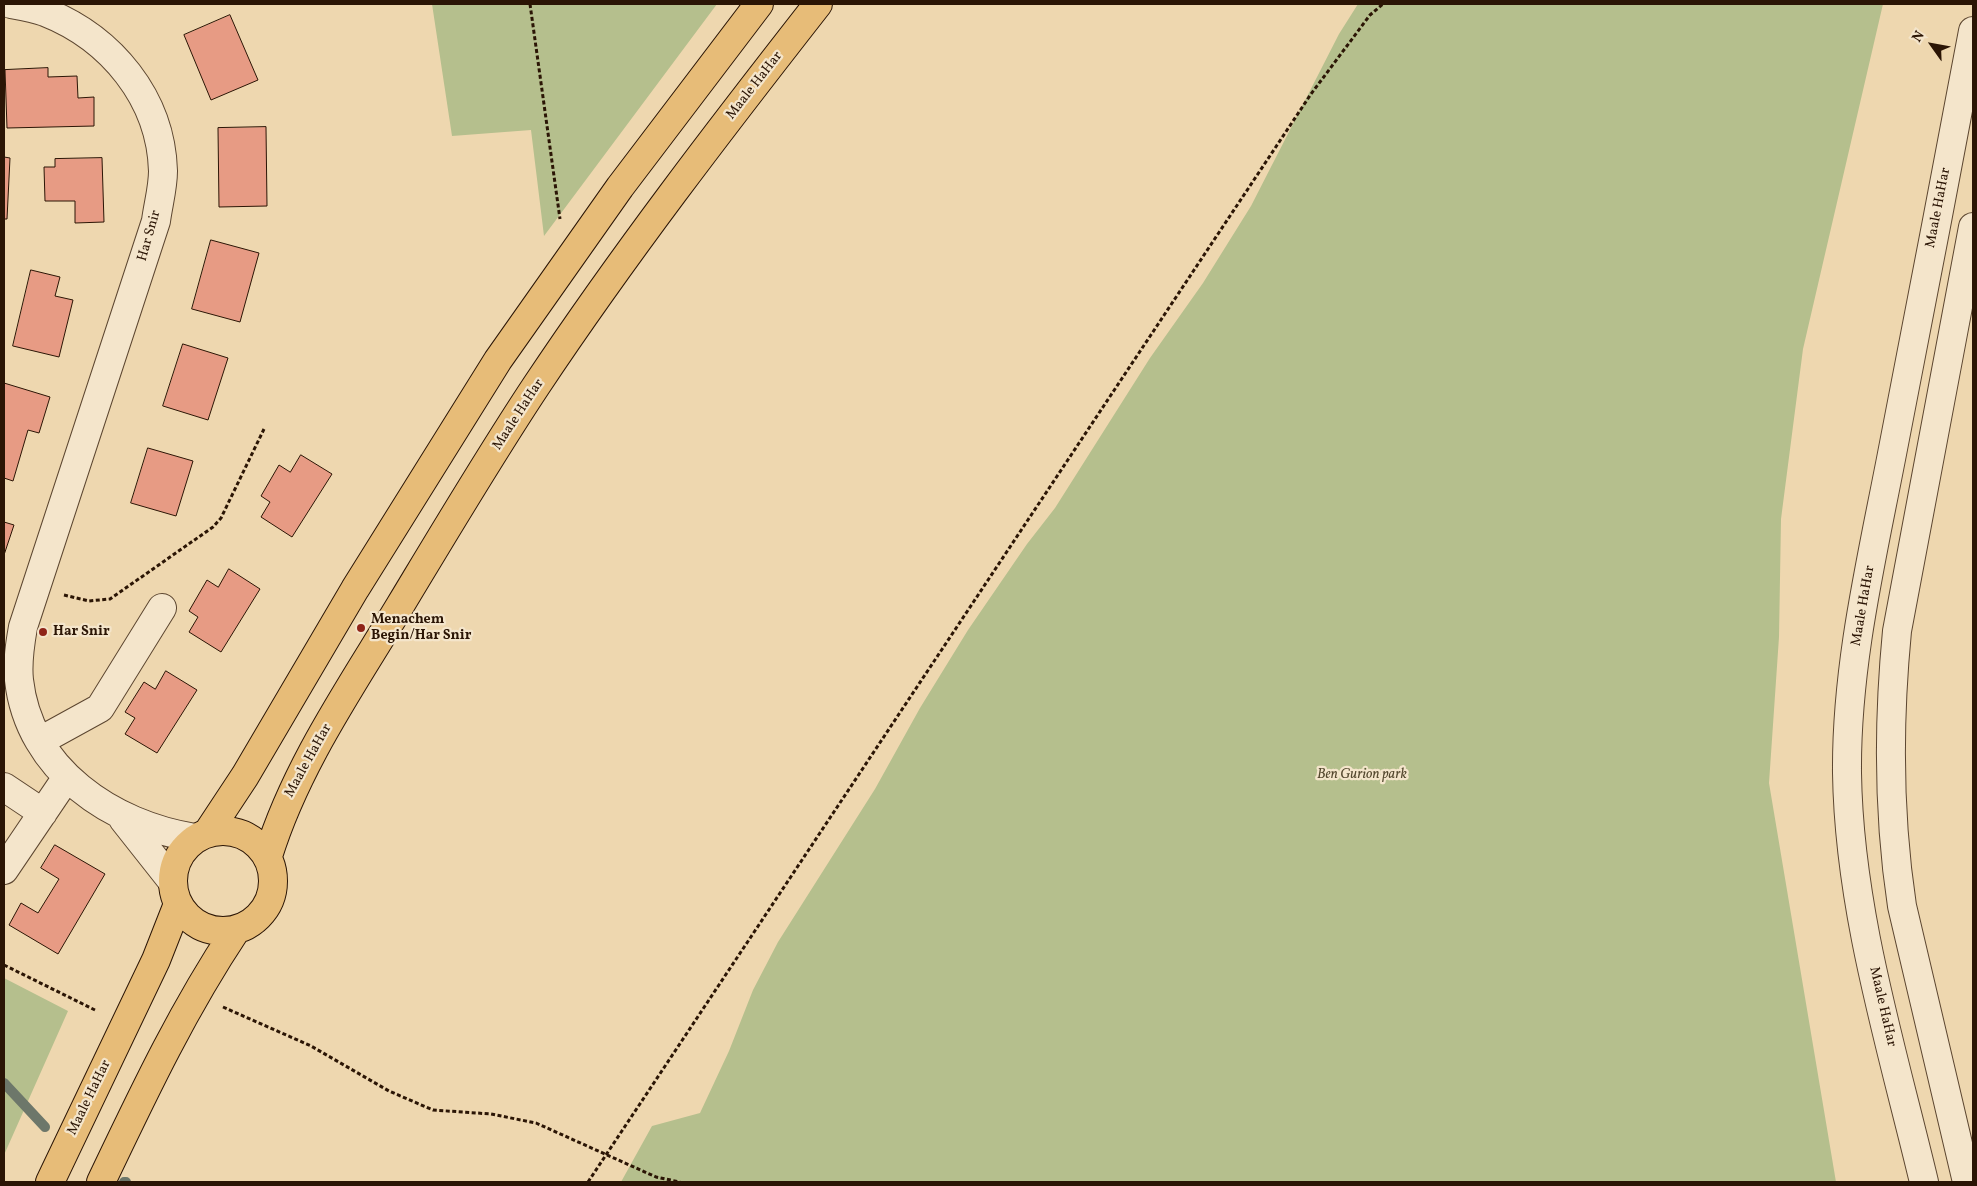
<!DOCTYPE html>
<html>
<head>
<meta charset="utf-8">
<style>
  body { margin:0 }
  #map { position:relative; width:1977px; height:1186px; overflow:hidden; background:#eed7af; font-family:Vollkorn,serif }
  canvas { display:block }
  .frame { position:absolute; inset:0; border:5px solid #2b1505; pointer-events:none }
  .north { position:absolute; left:1907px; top:20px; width:50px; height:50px; -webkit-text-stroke:4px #f4e5cb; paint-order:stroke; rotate:302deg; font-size:14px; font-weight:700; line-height:20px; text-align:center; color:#2b1505 }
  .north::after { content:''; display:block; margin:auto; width:18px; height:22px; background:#2b1505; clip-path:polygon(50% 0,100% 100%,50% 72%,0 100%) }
</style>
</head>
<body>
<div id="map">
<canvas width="1977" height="1186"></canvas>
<div class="frame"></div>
<div class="north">N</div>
</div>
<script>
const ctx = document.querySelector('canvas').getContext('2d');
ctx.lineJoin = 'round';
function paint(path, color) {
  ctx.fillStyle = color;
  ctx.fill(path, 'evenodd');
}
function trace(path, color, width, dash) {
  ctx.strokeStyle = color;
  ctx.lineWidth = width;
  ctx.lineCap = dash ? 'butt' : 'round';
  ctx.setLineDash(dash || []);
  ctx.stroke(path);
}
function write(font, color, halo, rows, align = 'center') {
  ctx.font = font + ' Vollkorn,serif';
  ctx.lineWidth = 4.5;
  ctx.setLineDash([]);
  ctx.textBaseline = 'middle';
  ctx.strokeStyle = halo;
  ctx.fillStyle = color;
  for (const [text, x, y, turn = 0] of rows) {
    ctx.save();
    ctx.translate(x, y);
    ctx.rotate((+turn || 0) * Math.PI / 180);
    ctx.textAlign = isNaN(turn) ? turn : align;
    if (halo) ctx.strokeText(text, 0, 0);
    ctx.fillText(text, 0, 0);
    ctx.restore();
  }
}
paint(new Path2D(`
  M432 4H717L544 236 531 130 452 136Z
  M1358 4H1883L1803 349 1781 519 1779 637 1769 783 1836 1182H621L652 1126 700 1113 729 1051 753 990 778 942 875 789 920 708 968 630 1027 544 1055 508 1150 358 1203 283 1251 206 1339 34Z
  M4 978 68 1011 4 1155Z`), '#b5bf8d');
trace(new Path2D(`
  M4 1083 45 1127
  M124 1182H126`), '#6d776a', 10);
const building = new Path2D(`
  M230 15 258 80 211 100 184 35Z
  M48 68V77L77 76 78 98 94 97V126L7 128 5 70Z
  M266 127 267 206 219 207 218 128Z
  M4 157 10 158 7 219H4Z
  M102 158 104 222 75 223V201H45L44 167H55V159Z
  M211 240 259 253 240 322 192 309Z
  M31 270 60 277 55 296 73 300 59 357 13 346Z
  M183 344 228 358 208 420 163 406Z
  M4 383 50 397 39 433 28 430 13 481 4 478Z
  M148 448 193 461 176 516 131 503Z
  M301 455 332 474 292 537 261 517 270 502 261 496 279 465 290 472Z
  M4 522 14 525 4 555Z
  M229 569 260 589 221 652 189 632 198 617 189 611 207 580 218 587Z
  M166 671 197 690 157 753 125 734 135 718 125 712 144 682 155 689Z
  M55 845 105 874 58 954 9 925 21 903 38 913 59 879 41 868Z`);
paint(building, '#e79b84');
trace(building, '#2b1505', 1);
const minor = new Path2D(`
  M11 4C22 6 34 8 45 12 111 38 161 98 163 171 163 188 158 205 156 221L23 627C20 644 17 662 19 680 29 770 112 825 195 838
  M40 741 100 708 162 608
  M4 787 43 813
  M123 819 172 881
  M4 870 67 777
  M1924 1182C1892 1048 1849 911 1847 773 1846 667 1871 562 1891 459 1919 316 1946 174 1973 31
  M1967 1182 1902 906C1888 814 1888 724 1897 631L1973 227`);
const major = new Path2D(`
  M173 881a50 50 0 1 1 100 0a50 50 0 1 1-100 0Z
  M208 832 245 776 355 589 498 360 620 187 759 4
  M268 856C296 765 353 684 401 604 445 531 489 457 536 386 624 254 721 128 818 4
  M50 1182 156 960 178 904
  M101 1182C143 1094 182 1011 236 930`);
trace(minor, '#5c4630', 30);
trace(major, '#2b1505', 30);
trace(new Path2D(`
  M530 4 560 219
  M64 595 89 601 110 599 213 527 221 518 264 429
  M4 965 97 1011
  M223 1007 311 1046 389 1091 433 1110 491 1114 536 1123 656 1177 680 1182
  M588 1182 1311 94 1370 15 1383 4`), '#2b1505', 3, [4, 2.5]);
trace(minor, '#f4e5cb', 28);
trace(major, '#e7bc78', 28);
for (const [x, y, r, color] of [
  [361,628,5,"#8f2418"],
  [43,632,5,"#8f2418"]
]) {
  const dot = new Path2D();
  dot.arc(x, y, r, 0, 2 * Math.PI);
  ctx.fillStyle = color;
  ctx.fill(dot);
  trace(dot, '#f4e5cb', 2);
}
write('14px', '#2b1505', '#f4e5cb', [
  ["Maale HaHar",755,86,-52],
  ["Maale HaHar",1939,208,-79],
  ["Har Snir",150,236,-74],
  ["Maale HaHar",519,415,-57],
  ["Maale HaHar",1864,606,-80],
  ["Maale HaHar",309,761,-61],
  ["Maale HaHar",1882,1007,77],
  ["Maale HaHar",90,1098,-64]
]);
write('bold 14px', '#2b1505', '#f4e5cb', [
  ["Menachem",371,620],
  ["Begin/Har Snir",371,636],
  ["Har Snir",53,632]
], 'left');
write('italic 14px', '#54482e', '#f4e5cb', [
  ["Ben Gurion park",1362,775]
]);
</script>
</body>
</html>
